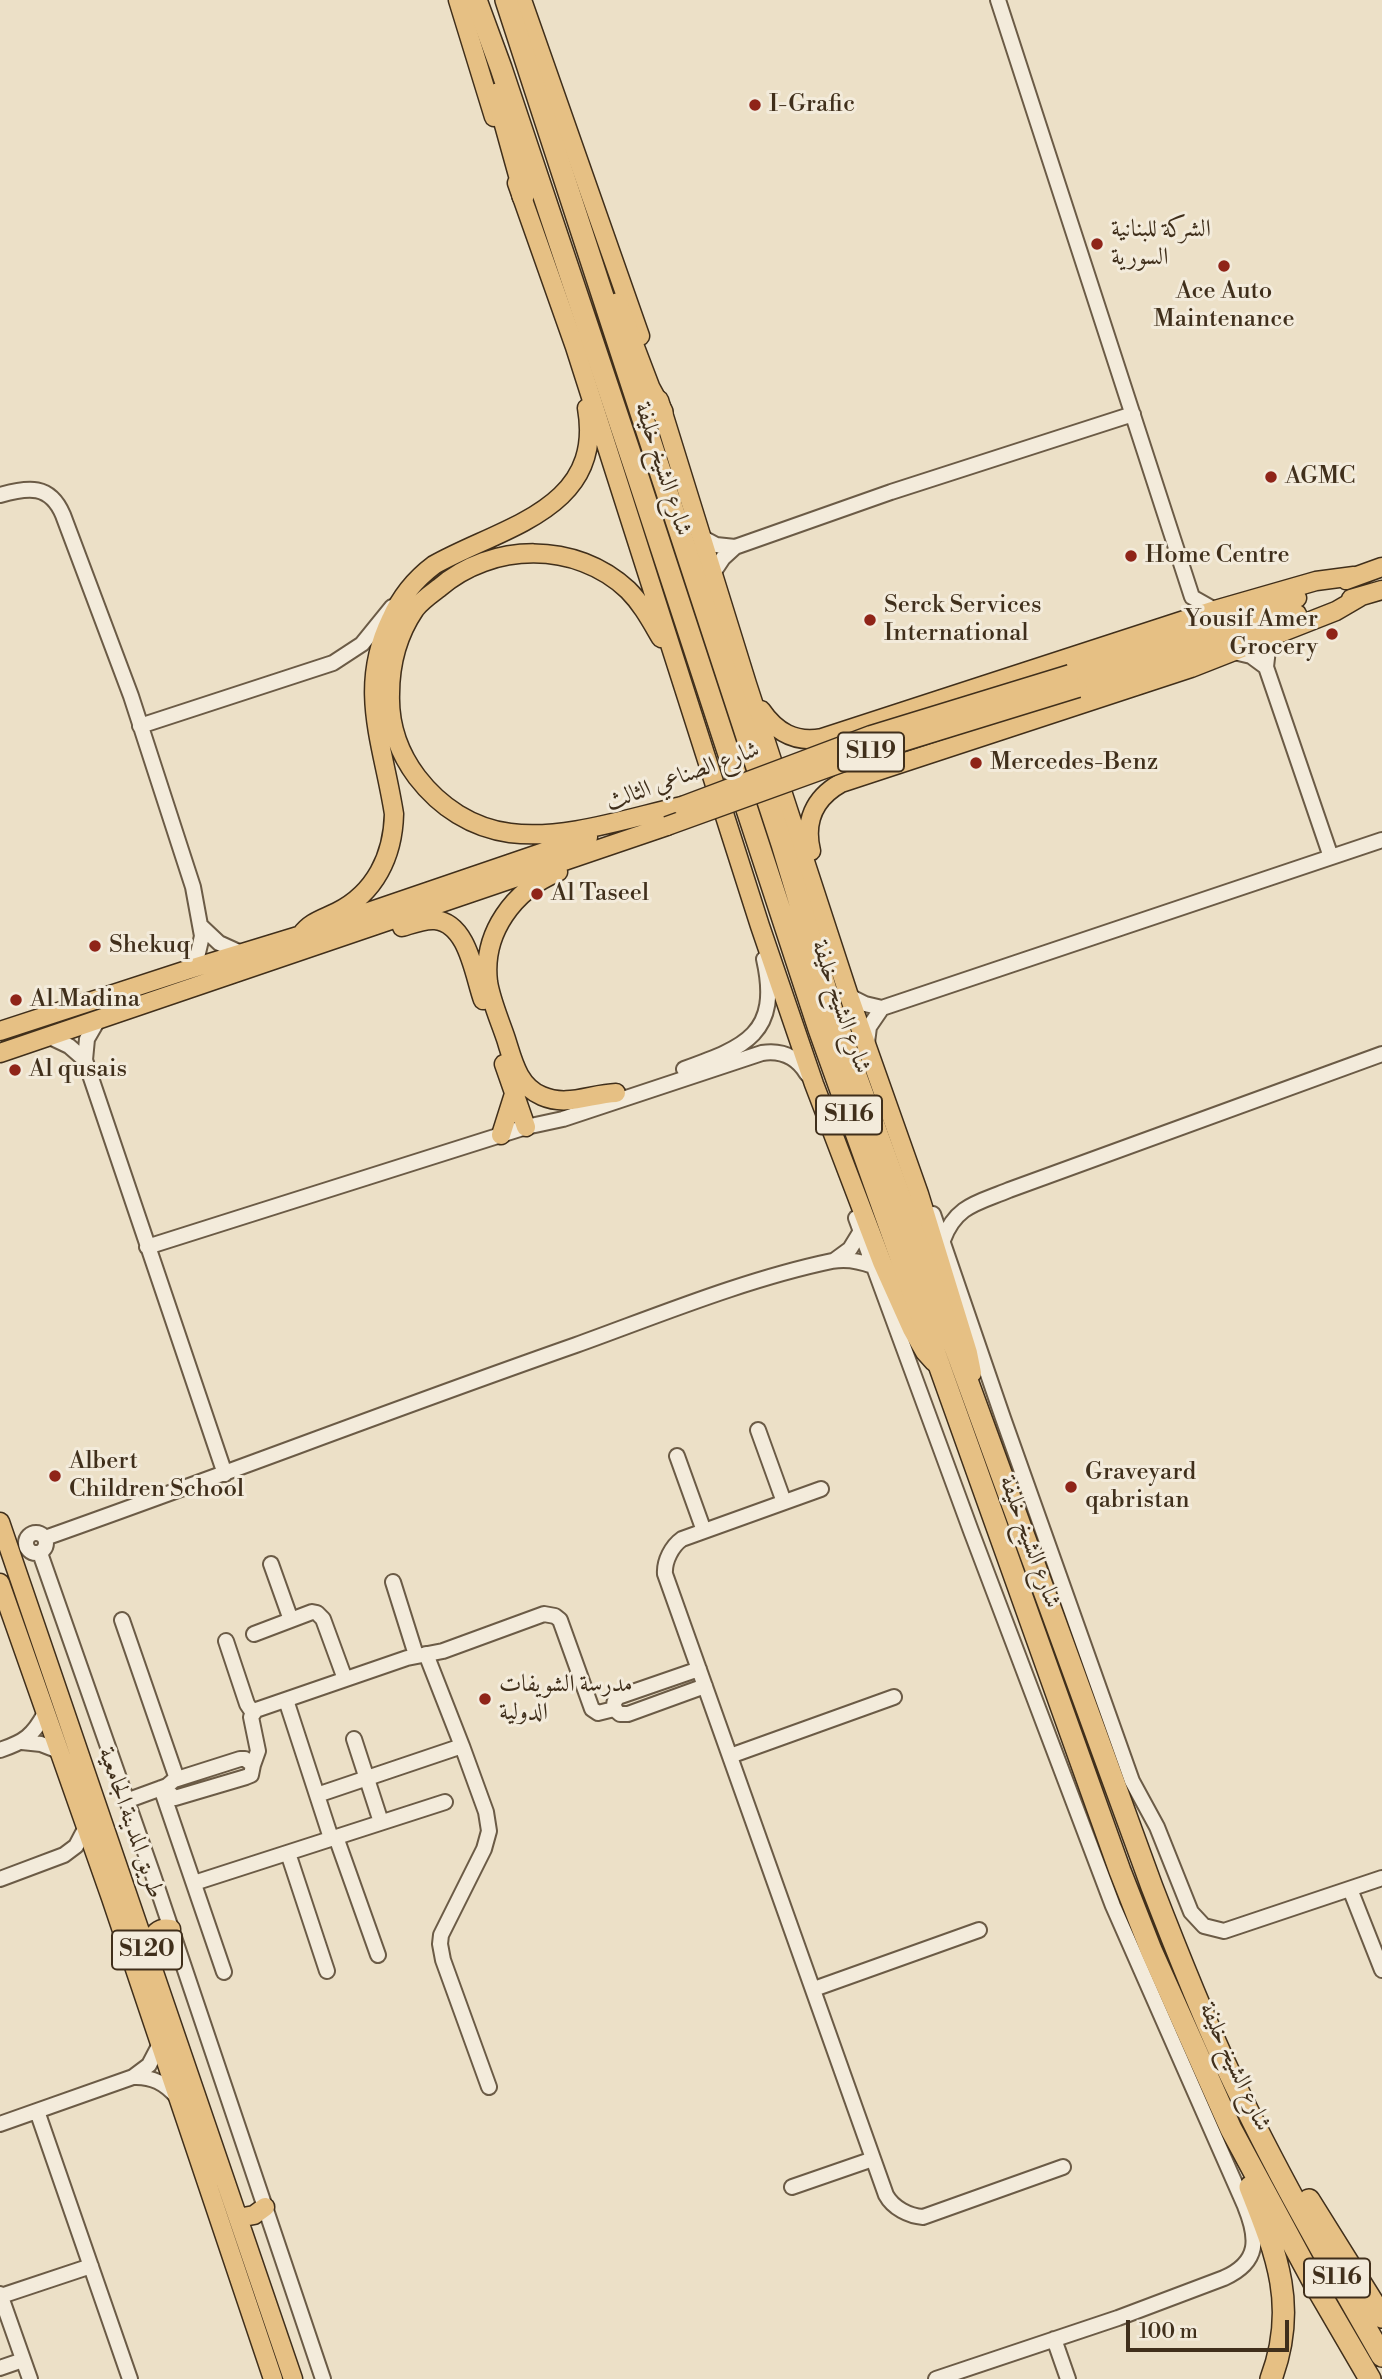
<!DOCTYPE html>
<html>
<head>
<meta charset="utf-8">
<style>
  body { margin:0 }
  #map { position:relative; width:1382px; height:2379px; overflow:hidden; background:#ece0c7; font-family:"Libre Bodoni",serif }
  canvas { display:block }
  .scale { position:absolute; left:1126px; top:2320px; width:163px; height:32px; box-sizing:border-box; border:4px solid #402f1b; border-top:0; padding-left:9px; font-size:21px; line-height:24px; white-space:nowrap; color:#402f1b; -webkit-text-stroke:5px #f3ebdb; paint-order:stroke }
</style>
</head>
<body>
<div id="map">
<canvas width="1382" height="2379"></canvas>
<div class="scale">100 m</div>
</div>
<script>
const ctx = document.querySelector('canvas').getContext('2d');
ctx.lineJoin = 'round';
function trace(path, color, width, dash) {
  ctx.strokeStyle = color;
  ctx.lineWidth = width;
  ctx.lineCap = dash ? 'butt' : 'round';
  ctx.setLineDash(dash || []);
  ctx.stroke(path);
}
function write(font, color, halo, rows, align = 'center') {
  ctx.font = font + ' "Libre Bodoni",Amiri,serif';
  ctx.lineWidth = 6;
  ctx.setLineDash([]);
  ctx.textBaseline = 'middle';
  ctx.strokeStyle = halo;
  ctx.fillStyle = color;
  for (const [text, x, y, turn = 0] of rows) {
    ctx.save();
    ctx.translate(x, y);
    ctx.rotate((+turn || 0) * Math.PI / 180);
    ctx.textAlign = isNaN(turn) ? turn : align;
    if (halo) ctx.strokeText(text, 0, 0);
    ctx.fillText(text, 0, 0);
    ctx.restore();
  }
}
const minor = new Path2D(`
  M998 0 1192 597 1215 610
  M0 495C28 487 50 484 63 515L131 696 193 887 202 936 198 953 190 969
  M701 537 716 545 735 547
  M713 573 723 558 735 547 891 492 1133 414
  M1278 634 1268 649 1266 667 1331 857
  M1234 652 1251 656 1266 667
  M140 726 333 663 362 644 392 607
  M202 927 219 943 241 953
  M849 996 865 1004 882 1008 1382 840
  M98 1020 87 1039 85 1060 225 1474
  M50 1037 69 1046 85 1060
  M867 1043 869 1027 882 1008
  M684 1069C745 1047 781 1034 764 959
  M933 1214 1003 1418 1132 1781 1157 1827 1191 1912 1204 1926 1224 1931 1382 1878
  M856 1218 971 1531 1113 1906 1245 2206C1258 2238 1260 2262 1224 2278L1118 2318 936 2379
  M943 1240C956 1205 978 1203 1009 1190L1382 1054
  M147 1247 526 1127 563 1119 762 1053C782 1050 797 1057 807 1074
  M835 1260 850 1249 861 1231
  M758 1430 784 1502
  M677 1456 704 1531
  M821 1489 682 1539C672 1546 664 1561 665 1574L886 2195C893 2208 909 2216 923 2217L1063 2167
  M26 1543a10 10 0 1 1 20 0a10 10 0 1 1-20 0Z
  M45 1538C223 1475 399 1407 576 1345 659 1315 746 1279 832 1261 847 1258 860 1261 873 1266
  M40 1553 153 1875 323 2379
  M271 1564 291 1620
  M393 1582 416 1655
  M122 1620 177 1779
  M254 1634 312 1612 317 1613 323 1619 345 1679
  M226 1641 247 1704 253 1713
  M426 1654 462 1746 486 1812 489 1831 484 1849 441 1935 440 1944 443 1960 489 2087
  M699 1669 618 1697C612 1703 613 1709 620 1714H628L705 1686
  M286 1700 331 1838
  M354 1739 381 1822
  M22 1742 41 1744 59 1751
  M0 1750C24 1742 33 1736 45 1713
  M730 1756 894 1697
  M240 1759H245L253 1765 251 1775 246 1777 175 1798 167 1791V1786L174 1780Z
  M253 1765 258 1751 251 1717 256 1710 407 1658 443 1651 544 1614 555 1616 560 1620 592 1709 598 1713 614 1709
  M161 1788 224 1972
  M317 1795 462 1746
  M126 1801 167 1786
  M336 1837 378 1955
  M288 1853 327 1971
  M0 1879 64 1855 76 1846 86 1827
  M194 1883 445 1802
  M1350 1889 1382 1970
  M814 1989 979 1930
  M133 2077C152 2076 165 2083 177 2097
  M37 2111 130 2379
  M0 2124 133 2077 149 2065 160 2044
  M792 2187 873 2159
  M0 2294 30 2379
  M1 2296 91 2266
  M1054 2339 1068 2379
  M0 2368 23 2360`);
const major = new Path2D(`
  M458 0 494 117
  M522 0 640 336
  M517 183 575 347 760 926 814 1084 882 1262 912 1329 925 1352 934 1362
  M659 400 747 684 849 996 919 1194 968 1353 972 1373
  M1346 580 1382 567
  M1351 599 1382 590
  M661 638C651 621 642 604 628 590 576 541 492 542 439 588 431 594 421 601 415 609 398 634 390 663 390 694 389 724 399 753 417 777 440 807 472 828 510 833 565 840 628 818 682 806
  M1070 674 1297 598
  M1078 688 1297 614
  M761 710C776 732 795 743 822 738L1215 610 1316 581 1354 576
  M811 851C804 822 814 798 841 783L1191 668 1336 611 1360 597
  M558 872C514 890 482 933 488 982 491 1001 500 1021 506 1039 513 1061 518 1086 542 1096 567 1107 590 1094 616 1093
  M402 927C412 924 424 919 435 920 468 923 474 975 483 1000
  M301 935C310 922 323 919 337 912 375 893 393 856 394 814 383 743 357 689 391 619 401 596 414 580 434 565 501 527 605 510 587 408
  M0 1031 190 969 301 935 588 837
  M0 1053 667 826
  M504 1064 526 1127
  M501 1135 514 1094
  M0 1522 293 2379
  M0 1583 111 1898 273 2379
  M147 1948C153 1936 156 1926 171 1929
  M238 2218 254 2215 265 2207`);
const highway = new Path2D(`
  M476 0 501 68 638 477 819 1029 1120 1871 1151 1950 1231 2129 1314 2283 1370 2379
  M506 0 782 844 832 1010 1152 1887C1176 1949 1200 2010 1228 2070 1274 2168 1328 2262 1382 2356
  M497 94 520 177 523 196
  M617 304 649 388 662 412
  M1250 2187C1277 2255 1298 2307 1271 2379
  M1309 2200 1382 2317`);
trace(minor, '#6b5b46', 18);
trace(major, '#402f1b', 21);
trace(highway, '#402f1b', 24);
trace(minor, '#f3ebdb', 14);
trace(major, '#e6c084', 18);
trace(highway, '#e6c084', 21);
const majorBridge = new Path2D(`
  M682 806 871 735 1070 674
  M667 826 880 749 1078 688`);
trace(majorBridge, '#402f1b', 21, []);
trace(majorBridge, '#e6c084', 18);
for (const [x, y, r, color] of [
  [755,105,7,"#8f2418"],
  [1097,244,7,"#8f2418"],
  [1224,266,7,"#8f2418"],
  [1271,477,7,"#8f2418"],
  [1131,556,7,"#8f2418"],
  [870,620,7,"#8f2418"],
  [1332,634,7,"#8f2418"],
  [976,763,7,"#8f2418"],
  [537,894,7,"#8f2418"],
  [95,946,7,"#8f2418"],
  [16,1000,7,"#8f2418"],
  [15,1070,7,"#8f2418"],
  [55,1476,7,"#8f2418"],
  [1071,1487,7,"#8f2418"],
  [485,1699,7,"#8f2418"]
]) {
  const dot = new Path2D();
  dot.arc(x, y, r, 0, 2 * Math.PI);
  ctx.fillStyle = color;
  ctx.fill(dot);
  trace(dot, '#f3ebdb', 2.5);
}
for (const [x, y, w] of [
  [871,752,66],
  [849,1115,66],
  [147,1950,70],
  [1337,2278,66]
]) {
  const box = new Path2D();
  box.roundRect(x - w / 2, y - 19.5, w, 39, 5);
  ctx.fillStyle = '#f3ebdb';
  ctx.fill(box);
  trace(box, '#402f1b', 2);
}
write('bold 23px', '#402f1b', null, [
  ["S119",871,752],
  ["S116",849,1115],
  ["S120",147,1950],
  ["S116",1337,2278]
]);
write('24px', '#402f1b', '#f3ebdb', [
  ["I-Grafic",769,105],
  ["الشركة للبنانية",1111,230],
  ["السورية",1111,258],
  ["Ace Auto",1224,292,"center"],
  ["Maintenance",1224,320,"center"],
  ["AGMC",1285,477],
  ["Home Centre",1145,556],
  ["Serck Services",884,606],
  ["International",884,634],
  ["Yousif Amer",1318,620,"right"],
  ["Grocery",1318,648,"right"],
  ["Mercedes-Benz",990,763],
  ["Al Taseel",551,894],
  ["Shekuq",109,946],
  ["Al Madina",30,1000],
  ["Al qusais",29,1070],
  ["Albert",69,1462],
  ["Children School",69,1490],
  ["Graveyard",1085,1473],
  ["qabristan",1085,1501],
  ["مدرسة الشويفات",499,1685],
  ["الدولية",499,1713]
], 'left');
write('24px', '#402f1b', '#f3ebdb', [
  ["شارع الشيخ خليفة",662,469,72],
  ["شارع الصناعي الثالث",683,777,-20],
  ["شارع الشيخ خليفة",840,1007,71],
  ["شارع الشيخ خليفة",1029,1542,70],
  ["طريق المدينة الجامعية",130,1823,71],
  ["شارع الشيخ خليفة",1234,2067,65]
]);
</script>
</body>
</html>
